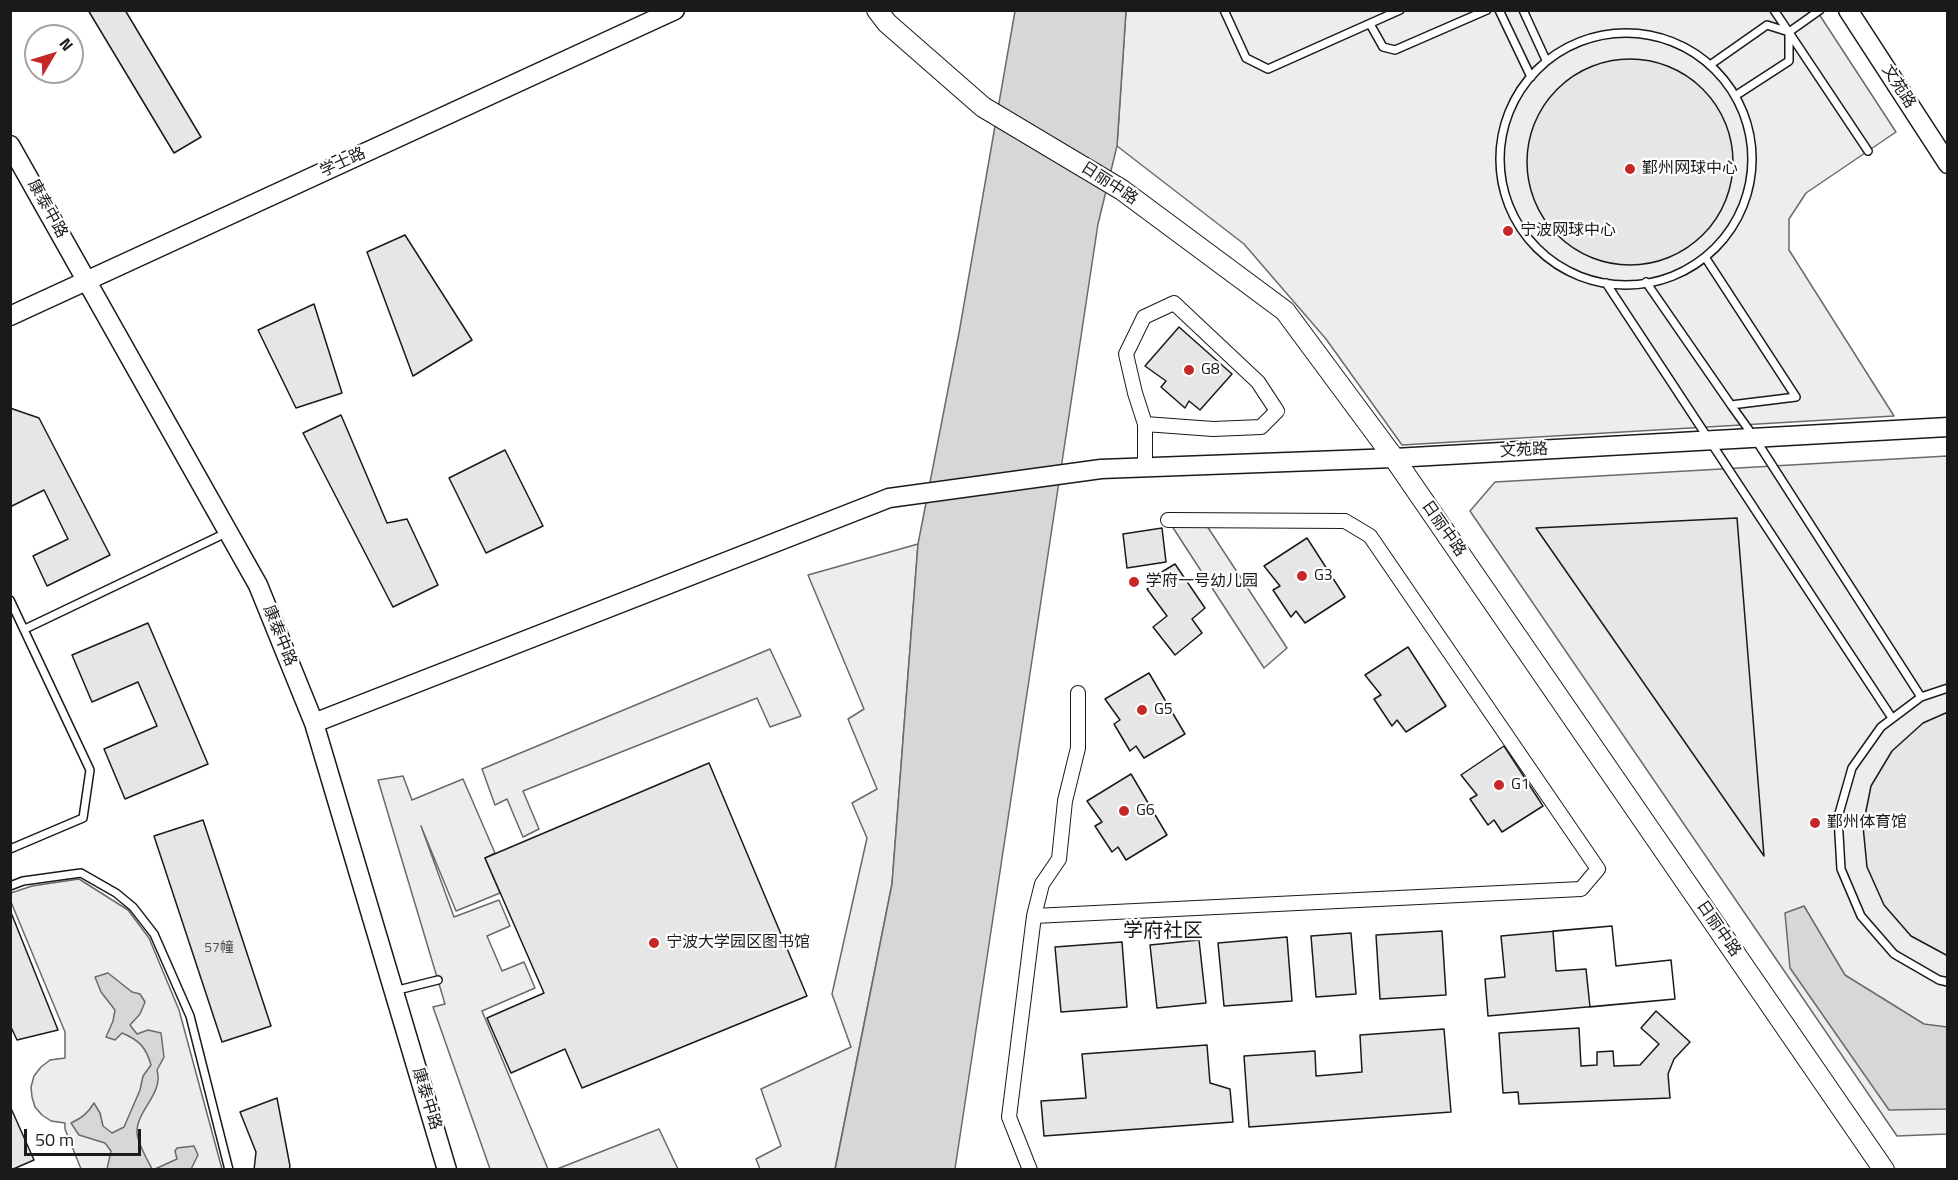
<!DOCTYPE html>
<html>
<head>
<meta charset="utf-8">
<style>
  body { margin:0 }
  #map { position:relative; width:1958px; height:1180px; overflow:hidden; background:#fff; font-family:"Titillium Web",sans-serif }
  canvas { display:block }
  .frame { position:absolute; inset:0; border:12px solid #1a1a1a; pointer-events:none }
  .north { position:absolute; left:24px; top:24px; width:60px; height:60px; box-sizing:border-box; background:#fff; border:2px solid #a3a3a3; border-radius:50%; rotate:52deg; font-size:16px; font-weight:700; line-height:24px; text-align:center; color:#1a1a1a }
  .north::after { content:''; display:block; margin:auto; width:21px; height:27px; background:#c62828; clip-path:polygon(50% 0,100% 100%,50% 72%,0 100%) }
  .scale { position:absolute; left:24px; top:1129px; width:117px; height:27px; box-sizing:border-box; border:3px solid #1a1a1a; border-top:0; padding-left:8px; font-size:18px; line-height:21px; white-space:nowrap; color:#1a1a1a; -webkit-text-stroke:4px #fff; paint-order:stroke }
</style>
</head>
<body>
<div id="map">
<canvas width="1958" height="1180"></canvas>
<div class="frame"></div>
<div class="north">N</div>
<div class="scale">50 m</div>
</div>
<script>
const ctx = document.querySelector('canvas').getContext('2d');
ctx.lineJoin = 'round';
function paint(path, color) {
  ctx.fillStyle = color;
  ctx.fill(path, 'evenodd');
}
function trace(path, color, width, dash) {
  ctx.strokeStyle = color;
  ctx.lineWidth = width;
  ctx.lineCap = dash ? 'butt' : 'round';
  ctx.setLineDash(dash || []);
  ctx.stroke(path);
}
function write(font, color, halo, rows, align = 'center') {
  ctx.font = font + ' "Titillium Web","Noto Sans SC",sans-serif';
  ctx.lineWidth = 4.5;
  ctx.setLineDash([]);
  ctx.textBaseline = 'middle';
  ctx.strokeStyle = halo;
  ctx.fillStyle = color;
  for (const [text, x, y, turn = 0] of rows) {
    ctx.save();
    ctx.translate(x, y);
    ctx.rotate((+turn || 0) * Math.PI / 180);
    ctx.textAlign = isNaN(turn) ? turn : align;
    if (halo) ctx.strokeText(text, 0, 0);
    ctx.fillText(text, 0, 0);
    ctx.restore();
  }
}
const built = new Path2D(`
  M1126 11H1817L1896 132 1806 193 1789 219V250L1894 416 1402 445 1326 339 1244 244 1117 146Z
  M1947 456V1134L1897 1136 1470 511 1495 482Z
  M1168 520H1203L1287 648 1264 668Z
  M918 544 892 884 835 1169H760L756 1159 781 1146 761 1089 851 1047 832 994 867 838 852 803 877 789 848 719 864 709 808 575Z
  M770 649 801 716 770 727 757 698 523 791 539 829 523 837 507 799 495 805 482 769Z
  M403 776 412 800 463 779 495 853 485 858 500 893 456 911 421 826 454 917 499 900 510 926 487 936 502 971 524 962 535 988 482 1011 548 1169H490L433 1007 445 1004 378 780Z
  M79 879 128 910 149 938 179 1010 222 1169H81L65 1129V1123L51 1121 42 1115 35 1107 32 1097 31 1087 34 1076 41 1067 50 1060 65 1058V1032L11 902V893L32 886Z
  M659 1129 678 1169H557Z`);
paint(built, '#ededed');
trace(built, '#6a6a6a', 1.5);
const water = new Path2D(`
  M1015 11H1126L1117 146 1098 224 955 1169 835 1170 892 884 918 544 959 333Z
  M1804 906 1845 975 1924 1024 1947 1027V1109L1889 1110 1790 968 1785 913Z
  M108 973 132 992 140 994 145 1002 140 1014 130 1025 137 1034 148 1030 161 1033 164 1057 157 1070C164 1094 136 1110 137 1133 138 1144 147 1159 152 1169H107L111 1151 105 1143 79 1135 71 1123C82 1118 88 1113 94 1103L100 1113 103 1126 112 1133 124 1127 140 1090 143 1076 151 1065C146 1047 139 1040 122 1033L115 1040 106 1037 113 1021 115 1010 101 992 95 977Z
  M194 1146 198 1155 191 1169H155L177 1159 175 1151 177 1148Z`);
paint(water, '#d7d7d7');
trace(water, '#6a6a6a', 1.5);
const building = new Path2D(`
  M88 10H125L201 137 174 153Z
  M1527 162a103 103 0 1 1 206 0a103 103 0 1 1-206 0Z
  M405 235 472 340 413 376 367 252Z
  M314 304 342 393 296 408 258 330Z
  M1179 327 1232 374 1200 410 1189 401 1185 408 1161 387 1166 381 1145 366Z
  M10 408 39 418 110 555 47 586 33 556 68 539 44 490 10 507Z
  M341 415 387 523 407 519 438 585 393 607 303 433Z
  M505 450 543 526 486 553 449 478Z
  M1737 518 1764 856 1536 528Z
  M1162 528 1166 562 1127 568 1123 534Z
  M1307 538 1345 597 1305 623 1296 611 1291 617 1273 590 1280 586 1264 566Z
  M1175 564 1205 608 1192 619 1202 633 1175 655 1153 627 1167 616 1147 589 1159 580 1155 576Z
  M148 623 208 764 125 799 104 749 157 726 138 682 92 702 72 655Z
  M1408 647 1446 706 1406 732 1397 720 1392 726 1374 699 1381 695 1365 675Z
  M1149 673 1185 734 1144 758 1136 746 1130 751 1114 724 1120 720 1105 699Z
  M1948 712V956L1911 936 1884 905 1867 867 1863 826 1871 786 1892 751 1923 723Z
  M1504 746 1543 806 1502 832 1494 820 1488 825 1470 799 1477 795 1461 775Z
  M709 763 807 996 582 1088 565 1049 511 1073 487 1018 544 993 485 858Z
  M1131 774 1167 835 1126 860 1118 847 1112 852 1095 826 1102 822 1087 801Z
  M203 820 271 1026 222 1042 154 836Z
  M10 910 58 1030 17 1040 10 1025Z
  M1612 926 1616 966 1671 960 1675 999 1488 1016 1485 979 1505 977 1501 936Z
  M1612 926 1616 966 1671 960 1675 999 1590 1007 1586 969 1556 971 1553 931Z
  M1442 931 1446 995 1380 999 1376 935Z
  M1351 933 1356 994 1316 997 1311 936Z
  M1287 937 1292 1001 1224 1006 1218 943Z
  M1199 940 1206 1003 1157 1008 1150 945Z
  M1122 942 1127 1007 1061 1012 1055 947Z
  M1656 1011 1690 1042 1674 1059 1668 1074 1670 1098 1519 1104 1518 1092 1503 1093 1499 1033 1579 1028 1581 1066 1597 1065V1052L1613 1051 1614 1066 1640 1065 1659 1044 1641 1028Z
  M1444 1029 1451 1112 1249 1127 1244 1056 1315 1051 1316 1076 1362 1072 1360 1035Z
  M1207 1045 1210 1083 1230 1089 1233 1122 1044 1136 1041 1101 1086 1098 1082 1054Z
  M277 1098 290 1166 289 1170H254L256 1152 240 1112Z
  M10 1106 34 1160 11 1170H10Z`);
paint(building, '#e6e6e6');
trace(building, '#1a1a1a', 1.5);
const service = new Path2D(`
  M1224 10 1246 58 1268 69 1400 10
  M1499 10 1531 77
  M1523 10 1546 60
  M1774 10 1868 151
  M1370 24 1383 47 1395 50 1487 10
  M1789 32 1820 10
  M1500 159a126 126 0 1 1 252 0a126 126 0 1 1-252 0Z
  M1710 65 1767 25 1789 32V61L1735 96
  M1646 282 1731 405 1796 397 1705 257
  M1606 283 1892 718
  M1731 405 1754 437 1921 697
  M10 600 90 770 83 818 10 849
  M25 629 228 532
  M1948 688 1921 697 1881 727 1852 768 1838 817 1841 869 1861 916 1894 954 1939 980 1948 982
  M10 886 23 881 81 873 116 893 133 907 154 934 190 1016 229 1170
  M394 991 438 980`);
const minor = new Path2D(`
  M1145 424 1213 429 1261 427 1277 411 1258 382 1174 303 1144 317 1126 354 1135 393 1145 424V467
  M1034 916 1042 884 1059 859 1065 801 1078 748V693
  M1030 1170 1009 1117 1034 916 1581 889 1598 869 1370 536 1345 521 1168 520`);
const tertiary = new Path2D(`
  M1848 10 1948 164
  M10 145 258 585 314 723 447 1170
  M10 316 675 10
  M314 723 889 498 1101 469 1394 458 1948 427`);
const secondary = new Path2D(`
  M877 10 887 23 983 107 1122 190 1285 311 1394 458 1884 1170`);
trace(service, '#1a1a1a', 10);
trace(minor, '#1a1a1a', 16);
trace(tertiary, '#1a1a1a', 21);
trace(secondary, '#1a1a1a', 22);
trace(service, '#fff', 7);
trace(minor, '#fff', 14);
trace(tertiary, '#fff', 18);
trace(secondary, '#fff', 20);
for (const [x, y, r, color] of [
  [1630,169,6,"#c62828"],
  [1508,231,6,"#c62828"],
  [1189,370,6,"#c62828"],
  [1302,576,6,"#c62828"],
  [1134,582,6,"#c62828"],
  [1142,710,6,"#c62828"],
  [1499,785,6,"#c62828"],
  [1124,811,6,"#c62828"],
  [1815,823,6,"#c62828"],
  [654,943,6,"#c62828"]
]) {
  const dot = new Path2D();
  dot.arc(x, y, r, 0, 2 * Math.PI);
  ctx.fillStyle = color;
  ctx.fill(dot);
  trace(dot, '#fff', 2);
}
write('14px', '#4d4d4d', null, [
  ["57幢",219,949]
]);
write('16px', '#1a1a1a', '#fff', [
  ["文苑路",1898,87,57],
  ["学士路",343,163,-25],
  ["日丽中路",1109,184,33],
  ["康泰中路",47,209,61],
  ["文苑路",1524,451,-3],
  ["日丽中路",1443,529,55],
  ["康泰中路",279,636,68],
  ["日丽中路",1718,929,55],
  ["康泰中路",426,1099,73]
]);
write('16px', '#1a1a1a', '#fff', [
  ["鄞州网球中心",1642,169],
  ["宁波网球中心",1520,231],
  ["G8",1201,370],
  ["G3",1314,576],
  ["学府一号幼儿园",1146,582],
  ["G5",1154,710],
  ["G1",1511,785],
  ["G6",1136,811],
  ["鄞州体育馆",1827,823],
  ["宁波大学园区图书馆",666,943]
], 'left');
write('20px', '#1a1a1a', '#fff', [
  ["学府社区",1163,932]
]);
</script>
</body>
</html>
